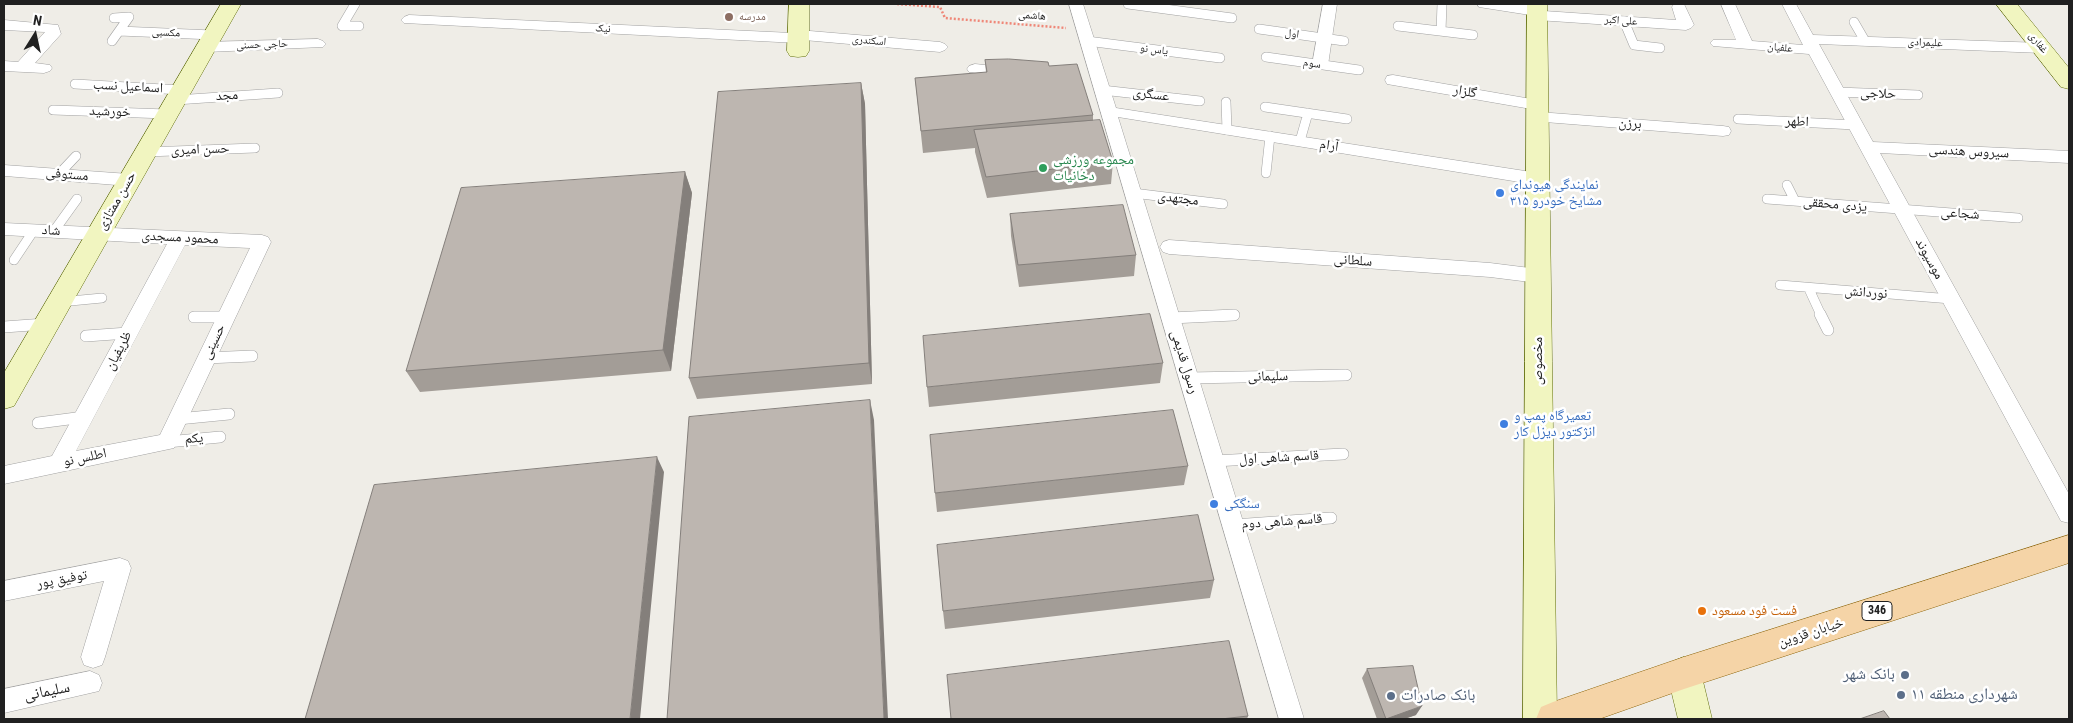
<!DOCTYPE html>
<html>
<head>
<meta charset="utf-8">
<style>
  body { margin:0 }
  #map { position:relative; width:2073px; height:723px; overflow:hidden; background:#efede7; font-family:"Roboto Condensed",sans-serif }
  canvas { display:block }
  .frame { position:absolute; inset:0; border:5px solid #202020; pointer-events:none }
  .north { position:absolute; left:10px; top:10px; width:50px; height:50px; -webkit-text-stroke:4px #fff; paint-order:stroke; rotate:10deg; font-size:14px; font-weight:700; line-height:20px; text-align:center; color:#202020 }
  .north::after { content:''; display:block; margin:auto; width:18px; height:22px; background:#202020; clip-path:polygon(50% 0,100% 100%,50% 72%,0 100%) }
</style>
</head>
<body>
<div id="map">
<canvas width="2073" height="723"></canvas>
<div class="frame"></div>
<div class="north">N</div>
</div>
<script>
const ctx = document.querySelector('canvas').getContext('2d');
ctx.lineJoin = 'round';
function trace(path, color, width, dash) {
  ctx.strokeStyle = color;
  ctx.lineWidth = width;
  ctx.lineCap = dash ? 'butt' : 'round';
  ctx.setLineDash(dash || []);
  ctx.stroke(path);
}
function paint(path, color) {
  ctx.fillStyle = color;
  ctx.fill(path, 'evenodd');
}
function write(font, color, halo, rows, align = 'center') {
  ctx.font = font + ' "Roboto Condensed","Noto Naskh Arabic",sans-serif';
  ctx.lineWidth = 5;
  ctx.setLineDash([]);
  ctx.textBaseline = 'middle';
  ctx.strokeStyle = halo;
  ctx.fillStyle = color;
  for (const [text, x, y, turn = 0] of rows) {
    ctx.save();
    ctx.translate(x, y);
    ctx.rotate((+turn || 0) * Math.PI / 180);
    ctx.textAlign = isNaN(turn) ? turn : align;
    if (halo) ctx.strokeText(text, 0, 0);
    ctx.fillText(text, 0, 0);
    ctx.restore();
  }
}
const laneFar1 = new Path2D(`
  M355 4 342 26H359
  M1128 4 1232 18
  M1624 21 1634 45 1660 48
  M1854 22 1865 41
  M1398 26 1473 35
  M1259 29 1344 41
  M119 31 213 35
  M1441 31 1442 4
  M112 41 129 17 114 18
  M1087 41 1220 58
  M1266 57 1359 70
  M75 84 181 90
  M1102 90 1200 101
  M1837 92 1918 95
  M176 100 278 93
  M1226 102 1227 130
  M1265 107 1347 119
  M53 110 167 114
  M1738 119 1855 125
  M1300 141 1308 113
  M146 152 255 148
  M1266 173 1270 136
  M59 174 76 156
  M1787 185 1795 201
  M1133 193 1223 204
  M1767 199 2018 218
  M54 231 77 199
  M14 260 34 230
  M1780 285 1951 299
  M1809 289 1821 315
  M60 302 102 298`);
const lane = new Path2D(`
  M1820 314 1828 330
  M194 317H226
  M1171 318 1234 315
  M4 327 45 324
  M86 336 128 333
  M206 358 252 356
  M1189 378 1346 375
  M178 419 229 414
  M38 423 84 417
  M167 442 220 437
  M1214 461 1343 454
  M1234 525 1331 518`);
const street = new Path2D(`
  M1069 4H1083L1116 108 1538 173 1544 175 1547 179 1544 183 1538 185 1118 117 1304 719H1279Z
  M1323 4H1337L1328 65 1326 68H1314L1312 65Z
  M1477 4C1493 4 1532 1 1544 11L1676 20 1672 7 1674 4H1684L1694 25 1691 28 1686 30 1537 20 1530 15 1479 7Z
  M1721 4H1735L1752 41 1803 45 1782 4H1796L1813 35 2042 43 2047 45 2050 48 2047 51 2042 53 1819 44 1873 142 2069 151V163L1880 153 2069 494V523L2061 521 1809 54 1713 46 1710 43 1713 40H1736Z
  M409 15 792 33 798 30 940 42 945 44 948 47 945 50 940 52 804 40 798 43 404 23 401 20 404 17Z
  M4 20 58 25 61 34 35 63 50 65 52 68 50 71 44 73 4 71V61L18 62 45 32 4 30Z
  M318 39 323 41 326 44 323 47 206 52 201 50 198 47 201 44 206 42Z
  M975 64 1013 68 1019 70 1021 73 1019 76 1013 78 969 72 967 69 969 66Z
  M1393 75 1537 100 1543 101 1545 105 1543 109 1537 110 1387 84 1385 80 1387 76Z
  M1538 112 1723 126 1729 127 1731 131 1729 135 1723 136 1532 121 1530 117 1532 113Z
  M4 165 129 174 135 176 138 180 135 184 129 186 5 176Z
  M4 223 262 235 268 237 271 242 174 448 4 484V466L52 456 167 244 4 235ZM185 245 250 248 160 435 76 451Z
  M1169 240 1490 263 1538 269 1545 271 1547 276 1545 281 1538 283 1490 277 1169 254 1163 252 1160 247 1163 242Z
  M120 558 128 561 131 568 105 657 102 665 93 668 84 665 81 657 104 581 4 601V581Z
  M90 671 99 675 102 683 99 691 4 713V689Z`);
const secondary = new Path2D(`
  M221 4H241L14 406 4 409V373Z
  M789 4H809V51L806 56 798 57 790 56 787 51Z
  M1527 4H1547L1557 719H1523Z
  M1996 4H2017L2069 68V89L2061 87Z
  M1684 657 1696 662 1701 673 1712 719H1678L1667 673 1672 662Z`);
const primary = new Path2D(`
  M2069 535V563L1684 689 1599 719H1536L1541 707 1553 702 1684 657Z`);
trace(laneFar1, '#a1a1a1', 10);
trace(lane, '#a1a1a1', 12);
trace(street, '#a1a1a1', 1);
trace(secondary, '#63700e', 1);
trace(primary, '#8f660c', 1);
trace(new Path2D(`
  M897 4 940 7 945 18 1066 28`), '#ef8778', 2.5, [2, 2]);
trace(laneFar1, '#fff', 9);
trace(lane, '#fff', 11);
paint(street, '#fff');
paint(secondary, '#f1f5c0');
paint(primary, '#f5d4a7');
paint(new Path2D(`
  M985 60 1049 66 1093 115V121L1113 162 1111 184 987 198 975 152V148L923 153 915 78 986 73Z
  M861 83 865 104 872 384 697 399 689 378Z
  M685 172 692 193 671 371 420 392 406 371Z
  M1010 214 1136 255 1134 276 1019 287 1011 236Z
  M1163 363 1160 383 929 407 927 387Z
  M1188 466 1184 485 937 512 935 493Z
  M1214 580 1210 598 945 629 943 611Z
  M1367 669 1416 715 1404 719H1377L1362 678Z
  M1248 716 1247 719H951Z`), '#a39d97');
paint(new Path2D(`
  M861 83 865 104 872 384 869 363Z
  M685 172 692 193 671 371 663 350Z
  M870 400 874 420 888 719H884Z
  M657 457 664 472 640 719H630Z
  M1422 706 1416 715 1404 719H1386Z`), '#847f7b');
const building = new Path2D(`
  M1009 59 1048 62 1049 66 1077 64 1093 115 921 131 915 78 987 72 985 60Z
  M861 83 869 363 689 378 718 92Z
  M1100 120 1113 162 986 177 974 130Z
  M685 172 663 350 406 371 461 188Z
  M1123 205 1136 255 1018 265 1010 214Z
  M1150 314 1163 363 927 387 923 336Z
  M870 400 884 719H667L689 417Z
  M1173 410 1188 466 935 493 930 435Z
  M657 457 630 719H305L374 485Z
  M1198 515 1214 580 943 611 937 545Z
  M1229 641 1248 716 1221 719H951L947 675Z
  M1413 666 1422 706 1386 719 1367 669Z
  M1884 711 1890 719H1860Z`);
paint(building, '#bdb6b0');
trace(building, '#847f7b', 1);
for (const [x, y, r, color] of [
  [729,17,5,"#8d6e63"],
  [1043,168,5,"#2e9e5b"],
  [1500,193,5,"#3f7fe0"],
  [1504,424,5,"#3f7fe0"],
  [1214,504,5,"#3f7fe0"],
  [1702,611,5,"#e8710a"],
  [1905,675,5,"#5c6f8a"],
  [1901,695,5,"#5c6f8a"],
  [1391,696,5,"#5c6f8a"]
]) {
  const dot = new Path2D();
  dot.arc(x, y, r, 0, 2 * Math.PI);
  ctx.fillStyle = color;
  ctx.fill(dot);
  trace(dot, '#fff', 2);
}
write('11px', '#202020', '#fff', [
  ["هاشمی",1032,16,4],
  ["علی اکبر",1621,21,4],
  ["نیک",603,29,3],
  ["مکسبی",166,33,3],
  ["اول",1292,34,8],
  ["اسکندری",869,41,5],
  ["علیمرادی",1925,43,2],
  ["غفاری",2038,43,51],
  ["حاجی حسنی",262,45,-2],
  ["علفیان",1780,48,5],
  ["یاس نو",1154,50,7],
  ["سوم",1312,64,8]
]);
write('11px', '#785e54', '#fff', [
  ["مدرسه",739,17]
], 'left');
for (const [x, y, w] of [
  [1877,611,30]
]) {
  const box = new Path2D();
  box.roundRect(x - w / 2, y - 9.5, w, 19, 4);
  ctx.fillStyle = '#fff';
  ctx.fill(box);
  trace(box, '#202020', 1);
}
write('bold 12px', '#202020', null, [
  ["346",1877,611]
]);
write('14px', '#202020', '#fff', [
  ["اسماعیل نسب",128,87,3],
  ["گلزار",1465,92,10],
  ["حلاجی",1878,94,2],
  ["عسگری",1151,95,7],
  ["مجد",227,96,-4],
  ["خورشید",110,112,2],
  ["اطهر",1797,122,3],
  ["برزن",1630,124,4],
  ["آرام",1329,146,9],
  ["حسن امیری",200,150,-2],
  ["سیروس هندسی",1969,152,3],
  ["مستوفی",67,175,5],
  ["مجتهدی",1178,199,7],
  ["حسن ممتازی",117,201,-60],
  ["یزدی محققی",1835,205,5],
  ["شجاعی",1960,214,4],
  ["شاد",51,231,3],
  ["محمود مسجدی",180,238,3],
  ["موسیوند",1929,259,61],
  ["سلطانی",1353,261,4],
  ["نوردانش",1866,293,4],
  ["حسینی",214,342,-64],
  ["ظریفیان",119,351,-62],
  ["مخصوص",1538,361,-90],
  ["رسول قدیمی",1184,362,73],
  ["سلیمانی",1268,377,-1],
  ["یکم",194,439,-5],
  ["اطلس نو",85,458,-12],
  ["قاسم شاهی اول",1279,458,-3],
  ["قاسم شاهی دوم",1282,522,-4],
  ["توفیق پور",62,580,-11],
  ["خیابان قزوین",1811,633,-18]
]);
write('14px', '#27864d', '#fff', [
  ["مجموعه ورزشی",1053,160],
  ["دخانیات",1053,176]
], 'left');
write('14px', '#366cbe', '#fff', [
  ["نمایندگی هیوندای",1510,185],
  ["۳۱۵ مشایخ خودرو",1510,201],
  ["تعمیرگاه پمپ و",1514,416],
  ["انژکتور دیزل کار",1514,432],
  ["سنگکی",1224,504]
], 'left');
write('14px', '#c56008', '#fff', [
  ["فست فود مسعود",1712,611]
], 'left');
write('16px', '#4e5e75', '#fff', [
  ["بانک شهر",1895,675,"right"],
  ["شهرداری منطقه ۱۱",1911,695],
  ["بانک صادرات",1401,696]
], 'left');
write('16px', '#202020', '#fff', [
  ["سلیمانی",47,692,-11]
]);
</script>
</body>
</html>
